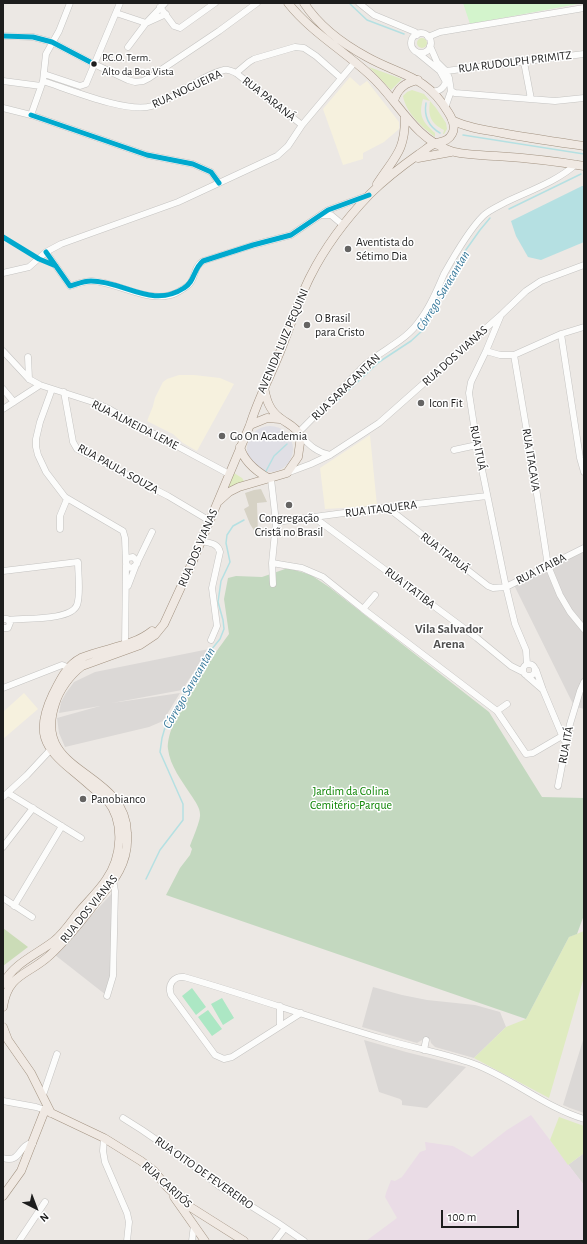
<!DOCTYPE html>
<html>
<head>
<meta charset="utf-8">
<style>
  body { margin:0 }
  #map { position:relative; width:587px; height:1244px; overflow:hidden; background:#ece8e4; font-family:"Alegreya Sans",sans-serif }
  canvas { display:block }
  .frame { position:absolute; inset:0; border:4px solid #1d1d1d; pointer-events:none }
  .north { position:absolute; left:16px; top:1188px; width:40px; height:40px; -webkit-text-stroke:3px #fff; paint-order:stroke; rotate:138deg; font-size:11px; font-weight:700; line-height:16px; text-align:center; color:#1d1d1d }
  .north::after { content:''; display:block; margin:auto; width:14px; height:18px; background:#1d1d1d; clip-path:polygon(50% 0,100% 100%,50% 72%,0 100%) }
  .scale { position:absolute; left:441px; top:1210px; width:78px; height:18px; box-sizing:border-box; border:2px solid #1d1d1d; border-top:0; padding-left:5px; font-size:12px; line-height:14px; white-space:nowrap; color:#1d1d1d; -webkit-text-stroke:3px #fff; paint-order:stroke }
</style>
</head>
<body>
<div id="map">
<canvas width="587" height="1244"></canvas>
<div class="frame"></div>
<div class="north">N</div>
<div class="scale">100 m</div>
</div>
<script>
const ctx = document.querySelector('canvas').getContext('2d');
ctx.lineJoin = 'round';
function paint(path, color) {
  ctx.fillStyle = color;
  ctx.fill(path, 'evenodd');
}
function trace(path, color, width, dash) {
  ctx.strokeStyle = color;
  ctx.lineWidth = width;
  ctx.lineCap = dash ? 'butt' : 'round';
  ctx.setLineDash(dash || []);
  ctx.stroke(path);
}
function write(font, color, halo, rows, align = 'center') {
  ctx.font = font + ' "Alegreya Sans",sans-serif';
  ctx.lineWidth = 3;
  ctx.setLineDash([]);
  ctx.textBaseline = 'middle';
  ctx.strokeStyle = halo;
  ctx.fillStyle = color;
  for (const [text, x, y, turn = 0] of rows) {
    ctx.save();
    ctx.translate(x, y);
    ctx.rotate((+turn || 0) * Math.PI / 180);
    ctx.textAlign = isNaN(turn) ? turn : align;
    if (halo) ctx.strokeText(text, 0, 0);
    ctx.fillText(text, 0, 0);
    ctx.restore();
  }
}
paint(new Path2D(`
  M584 549V709L574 706 514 585Z
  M209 649 182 690 112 703 180 693 163 721 149 727 65 747 59 733 57 718 100 706 59 713 61 702 66 693 74 682 95 672Z
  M114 891 112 978 106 995 55 955Z
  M373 987 402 995 427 1000 475 1005 500 1012 506 1027 474 1058 435 1047 431 1043 430 1039 423 1038 422 1040 417 1043 362 1027Z
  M584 1037V1113L570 1108 563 1105Z
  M364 1040 406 1052 466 1067 427 1108 402 1105V1101L400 1099 379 1092Z
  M584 1153V1185L568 1165Z`), '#dbd8d6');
paint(new Path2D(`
  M531 1115 584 1185V1241H366L397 1218 385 1197 386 1193 391 1180 395 1181 402 1177 420 1152 426 1150 425 1142 453 1146 472 1157 507 1130Z`), '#eadce6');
paint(new Path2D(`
  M350 77 360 86 367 81 399 122V129L384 142 363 153V159L343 165 323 109Z
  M179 375H194L220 378 234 384 197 451 183 443 173 434 147 421 153 406 155 398 163 382 167 379Z
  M370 435 377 506 325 509 320 468Z
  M24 693 38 709 3 739V712Z`), '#f6f1de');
paint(new Path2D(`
  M261 489 267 502 257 503 258 533 255 532 250 524 244 509 249 506 245 493 254 490Z`), '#d6d2c5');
paint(new Path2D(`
  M417 43a5 5 0 1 1 10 0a5 5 0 1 1-10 0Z
  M369 67 402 79 391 90Z
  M412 90 424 94 436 108 446 123 447 129 444 134H443L444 130C430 123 428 115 430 101L423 99C418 116 423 122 435 133V137C422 127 406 113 403 96L407 92Z
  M234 473 242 478 244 481 225 492Z
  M584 931V977L549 1098 474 1058 506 1027 526 1019 569 937Z
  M559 1117 584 1126V1153L568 1165 550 1140Z`), '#dfebc0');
paint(new Path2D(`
  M3 928 28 947 3 966Z`), '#cbdcb7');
paint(new Path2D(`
  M288 568 311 575 329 587 489 712 542 797 584 798V915L577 934 569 937 526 1019 166 895 180 868 190 855 192 849 190 846C192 840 201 820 200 814 200 808 195 801 191 795 182 781 170 766 168 749 166 720 211 659 229 634L224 599 228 578 236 576 262 577Z`), '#c3d8bf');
paint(new Path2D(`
  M463 3H583L470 24Z`), '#d3f4cc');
paint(new Path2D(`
  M192 988 206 1007 196 1015 182 996Z
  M222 998 234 1018 223 1025 211 1004Z
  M208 1010 222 1029 212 1036 198 1017Z`), '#ace7c4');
paint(new Path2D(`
  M247 449a23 23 0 1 1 46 0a23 23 0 1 1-46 0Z`), '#e0dfe5');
paint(new Path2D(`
  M582 186H584V242L541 260 528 257 516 236 511 221Z`), '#b5e0e2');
trace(new Path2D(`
  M349 3 367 20 404 34
  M426 103C424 115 428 126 440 133
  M463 135 584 154
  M509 209 581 174
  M335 403 379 362 411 341 423 330 431 317 458 261 480 230 490 218
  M265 473 274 456 287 444
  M146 879 160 850 183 820V804L160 752 162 738 166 724 207 655 220 639 224 629 223 620 218 602 221 581 230 562 226 543 227 535 233 526 244 520`), '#b5e0e2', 1.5);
const minor = new Path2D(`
  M359 3 374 15 415 32 417 35
  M160 7 174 26 180 28 215 3
  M116 13 146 23 166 14
  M411 43a10 10 0 1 1 20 0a10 10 0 1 1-20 0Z
  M3 36 33 37 52 42 94 64 128 80 135 82 143 81 149 78 219 31 257 3
  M428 37 440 32 584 8
  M430 46 437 62 446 71 449 78 451 91 445 108
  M128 47 146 23 165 3
  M418 53 440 71 446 82C443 89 439 92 432 91
  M524 62 531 99
  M446 71 584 54
  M236 73 249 62 254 59 295 47 304 48 316 56 341 78
  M44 74 80 86 86 84 120 3
  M3 81 41 86
  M43 81C68 89 128 114 152 106 176 98 200 76 224 70 228 69 232 71 236 73L302 125
  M451 91 455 93 555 101 584 98
  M3 108 31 115 147 155 193 164 211 172 219 183
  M31 115 43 81 46 54 59 31 70 3
  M321 215H331L343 225
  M46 252 70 286C77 284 84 281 92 281 118 282 150 305 176 293 181 290 188 287 191 282 196 274 194 267 203 261L253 245 291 235 328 210 369 195
  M3 273 29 267 46 252 61 244 178 202 277 156 288 146 302 125 355 62
  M501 315 486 351 471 382 469 393 477 445 506 587 515 624 526 650 527 664
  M561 334 580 458 584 472
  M3 351 29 379 40 385 96 403 111 410 147 430 229 474
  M486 351 500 355H514L561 334 584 327
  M514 355 532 462 548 566 560 595 570 612 584 629
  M28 357 29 379
  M3 389 14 402
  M52 389 40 422 36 439V447L38 455 46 472 65 497 123 531 125 538 126 563C127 566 129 568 132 568L137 564 136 560 133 557 128 558 126 561
  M64 392 73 442 77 449 168 496 210 521
  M3 409 40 385
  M299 432 366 364C384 349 407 340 420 320 431 306 437 290 444 274 454 256 469 230 483 216 489 210 499 206 506 202 529 191 558 181 576 164
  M301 436C310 446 317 452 330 455
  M454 450 477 445
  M287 473 311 464 330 455 379 423 502 314 526 291 541 281 584 265
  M271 479 276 522 272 563 273 584
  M388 508 488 586 493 588 506 587 584 548
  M315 518 477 638 511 666 523 672
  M276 522 382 508 487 496
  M60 529V516L67 499
  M201 541C209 543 218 543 220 552L212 588 217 626 211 640
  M137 563 152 532
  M272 563 302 568 323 577 363 609 497 711 526 754 533 753 562 736
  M3 571 78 562C78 573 81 594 77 605 71 621 23 618 8 620
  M128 586 136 565
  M363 609 375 595
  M3 619H7L10 623 8 628H3
  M125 647 126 565
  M523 670a6 6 0 1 1 12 0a6 6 0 1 1-12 0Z
  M536 670 543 690 564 740
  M527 676 542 689
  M3 688 62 665 72 669
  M497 711 507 704
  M558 786 570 724 580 691 584 682
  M8 793 81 838
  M3 797 27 775 53 747
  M3 847 33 808
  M3 898 32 917
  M14 906 62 826
  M107 996 113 976 115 891 113 880
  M280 1006V1026
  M301 1013 232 1057 224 1059 215 1055 171 995C167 984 174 976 184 977 251 996 317 1020 383 1039 413 1048 444 1053 474 1064 512 1078 544 1107 584 1119
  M424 1050 426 1040
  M43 1095 57 1054
  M3 1101 36 1107 45 1110
  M123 1118 142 1130 190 1163 219 1186 278 1223 304 1241
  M104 1138 103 1151 105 1162 127 1213 129 1222 127 1241
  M3 1158C21 1164 18 1144 33 1143
  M19 1241 45 1202
  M192 1241 194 1225
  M275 1241 285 1228`);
const major = new Path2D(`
  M288 3C311 32 343 50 370 75 398 100 413 138 451 151 463 155 483 155 496 156 526 158 555 161 584 166
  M394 101C397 89 406 82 418 80
  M452 120C467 128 486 130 502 133 529 138 557 142 584 146
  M418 158 451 152
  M377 184C395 156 405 152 405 117
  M250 425 267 418 280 419
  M240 447C244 462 256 471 268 478
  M219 501 229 492 239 487 287 473 298 457 301 436C294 425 289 425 280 418 269 410 266 399 264 387
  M3 984C14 963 36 955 54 941 63 934 71 922 78 913 87 902 98 892 106 880 122 857 125 822 107 800 96 791 85 781 74 772 43 747 35 732 53 694 60 680 67 665 81 658 104 648 132 647 152 631
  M3 1007C8 973 29 975 50 955 68 938 84 918 99 898 106 890 114 881 119 871 125 860 128 846 127 833 126 769 31 775 55 704 59 690 70 675 82 666L140 645 155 635 164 624 192 563 250 425C258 399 270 377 280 352 290 328 298 301 310 277 325 247 347 218 370 194 385 179 402 166 419 154 424 151 429 146 434 144 441 141 448 142 452 134 456 127 452 118 448 112 426 75 401 76 367 57 343 44 319 26 304 3
  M3 1027 8 1040 31 1073 51 1113
  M45 1110 104 1138 141 1161 154 1171 167 1187 187 1205 244 1241
  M3 1196 21 1171 45 1110
  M174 1197 205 1241`);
trace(minor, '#c4c3c1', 7);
trace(major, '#a29281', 9);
trace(minor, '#fcfcfb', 6);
trace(major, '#f0e9e3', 8);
trace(new Path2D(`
  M3 36 33 37 52 42 94 64
  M31 115 147 155 193 164 211 172 219 183
  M3 237 39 259 56 266
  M46 252 70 286C77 284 84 281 91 281 124 281 152 309 184 288 195 282 193 269 203 261L253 245 291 235 328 210 369 195`), '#00a9ce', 5);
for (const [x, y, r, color] of [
  [94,64,3.5,"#1d1d1d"],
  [348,249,4,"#656463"],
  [307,325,4,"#656463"],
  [421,403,4,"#656463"],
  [222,436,4,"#656463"],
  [289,505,4,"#656463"],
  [83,799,4,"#656463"]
]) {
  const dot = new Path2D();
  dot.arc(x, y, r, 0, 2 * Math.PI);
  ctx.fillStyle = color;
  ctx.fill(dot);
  trace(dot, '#fff', 1.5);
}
write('11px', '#1d1d1d', '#fff', [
  ["P.C.O. Term.",102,58],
  ["Alto da Boa Vista",102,72]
], 'left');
write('12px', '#1d1d1d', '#fff', [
  ["RUA RUDOLPH PRIMITZ",515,62,-7],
  ["RUA NOGUEIRA",187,89,-25],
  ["RUA PARANÁ",269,99,38],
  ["AVENIDA LUIZ PEQUINI",283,341,-67],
  ["RUA DOS VIANAS",455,356,-42],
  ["RUA SARACANTAN",346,387,-44],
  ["RUA ALMEIDA LEME",135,425,27],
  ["RUA ITUÁ",478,448,79],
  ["RUA ITACAVA",531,460,81],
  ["RUA PAULA SOUZA",118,469,29],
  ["RUA ITAQUERA",381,509,-7],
  ["RUA DOS VIANAS",198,548,-67],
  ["RUA ITAPUÃ",445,553,38],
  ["RUA ITAIBA",541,569,-27],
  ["RUA ITATIBA",410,588,37],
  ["RUA ITÁ",566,745,-79],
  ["RUA DOS VIANAS",89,909,-51],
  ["RUA OITO DE FEVEREIRO",204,1173,35],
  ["RUA CARIJÓS",167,1185,42]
]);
write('12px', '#1d1d1d', '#fff', [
  ["Aventista do",356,242],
  ["Sétimo Dia",356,256],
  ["O Brasil",315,318],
  ["para Cristo",315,332],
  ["Icon Fit",429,403],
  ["Go On Academia",230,436],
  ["Congregação",289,518,"center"],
  ["Cristã no Brasil",289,532,"center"],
  ["Panobianco",91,799]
], 'left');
write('12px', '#0c8402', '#fff', [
  ["Jardim da Colina",351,791],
  ["Cemitério-Parque",351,805]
]);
write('italic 13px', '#3a7b9c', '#fff', [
  ["Córrego Saracantan",443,291,-59],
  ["Córrego Saracantan",189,688,-60]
]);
write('bold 13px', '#505050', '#fff', [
  ["Vila Salvador",449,629],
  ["Arena",449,644]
]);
</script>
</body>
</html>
